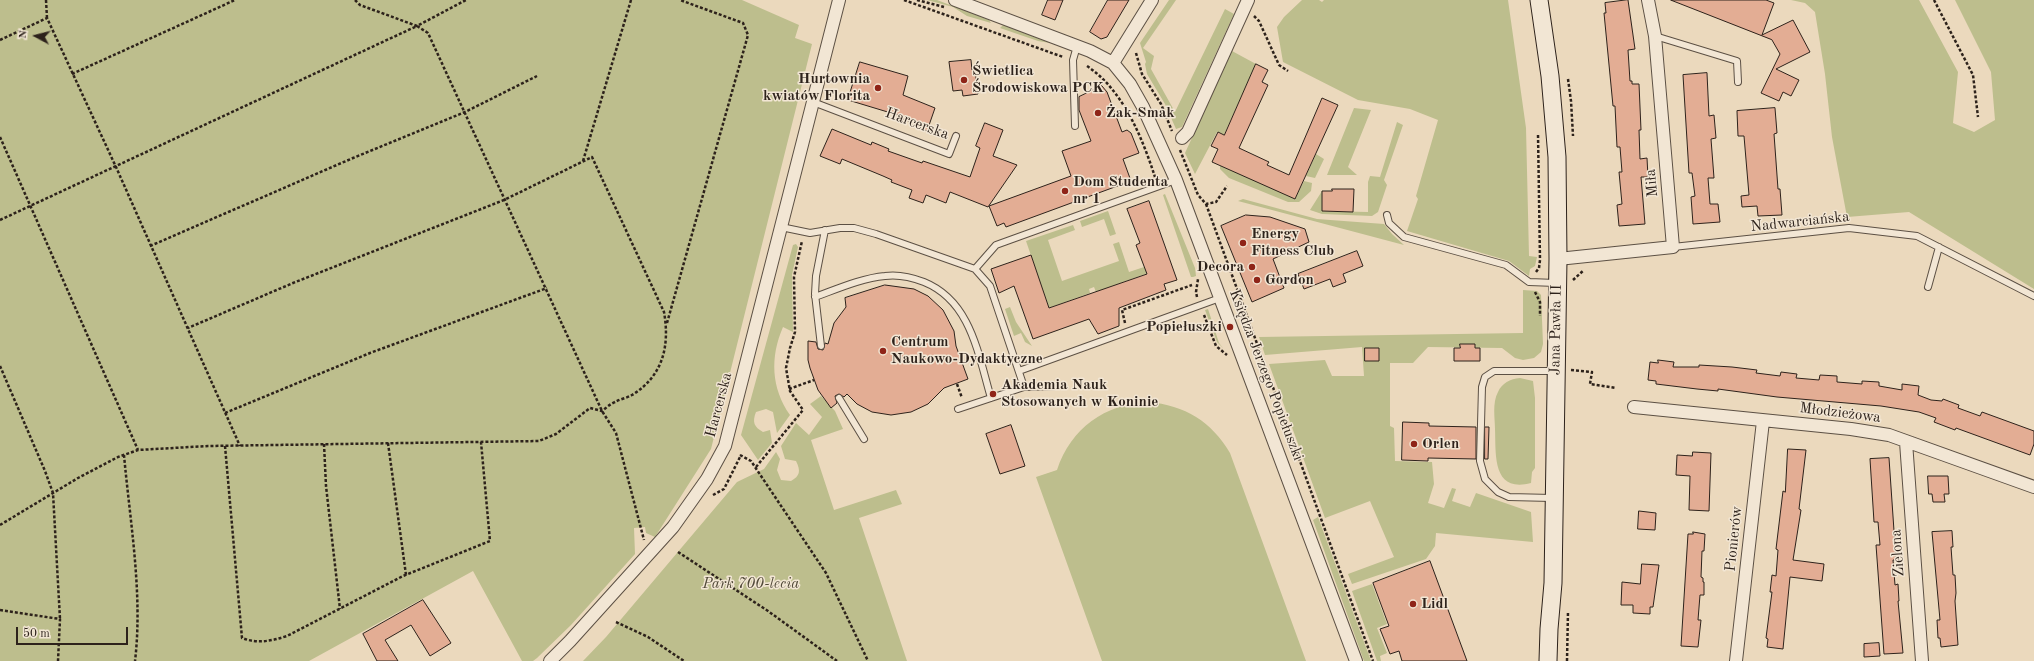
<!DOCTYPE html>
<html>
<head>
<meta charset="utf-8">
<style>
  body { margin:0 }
  #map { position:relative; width:2034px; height:661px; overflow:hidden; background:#ebd9bd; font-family:"Old Standard TT",serif }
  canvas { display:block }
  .north { position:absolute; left:16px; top:16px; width:40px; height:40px; -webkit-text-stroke:3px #f2e6d4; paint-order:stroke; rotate:277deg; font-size:11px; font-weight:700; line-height:16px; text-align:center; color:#2d221b }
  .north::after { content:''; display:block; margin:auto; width:14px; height:18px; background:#2d221b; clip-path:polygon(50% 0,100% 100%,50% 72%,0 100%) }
  .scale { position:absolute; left:16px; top:627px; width:112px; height:18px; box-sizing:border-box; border:2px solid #2d221b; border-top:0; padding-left:5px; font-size:12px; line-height:14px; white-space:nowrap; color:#2d221b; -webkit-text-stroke:3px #f2e6d4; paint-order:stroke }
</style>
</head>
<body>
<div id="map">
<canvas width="2034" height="661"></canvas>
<div class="north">N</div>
<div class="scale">50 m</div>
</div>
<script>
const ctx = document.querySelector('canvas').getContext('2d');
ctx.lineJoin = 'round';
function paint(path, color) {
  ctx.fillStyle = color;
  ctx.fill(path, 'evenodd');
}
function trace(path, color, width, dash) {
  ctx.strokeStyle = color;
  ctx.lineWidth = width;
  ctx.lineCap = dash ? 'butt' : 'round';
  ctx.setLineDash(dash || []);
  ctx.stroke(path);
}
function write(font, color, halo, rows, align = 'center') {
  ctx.font = font + ' "Old Standard TT",serif';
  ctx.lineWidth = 3;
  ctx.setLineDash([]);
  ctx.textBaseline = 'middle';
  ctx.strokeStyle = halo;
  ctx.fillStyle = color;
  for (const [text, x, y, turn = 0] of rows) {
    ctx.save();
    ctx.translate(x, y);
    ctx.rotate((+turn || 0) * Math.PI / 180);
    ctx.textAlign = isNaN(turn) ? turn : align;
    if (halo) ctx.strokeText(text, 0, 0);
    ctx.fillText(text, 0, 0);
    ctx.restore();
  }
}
paint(new Path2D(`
  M0 0H742L799 25 795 38 812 44 711 449 655 537 646 533 645 527 634 528 635 554 571 625 537 658 533 661H522L473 571 309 661H0Z
  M927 0H937L989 20 991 23 967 16 953 7Z
  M1169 0H1176L1143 48 1154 56 1151 69 1175 112 1225 9 1234 14 1182 127 1176 129 1165 104 1147 74 1145 64 1146 62 1140 43Z
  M1302 0H1319L1322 2 1324 0H1508L1526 128 1529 256 1537 257 1535 266 1530 269 1529 276 1509 261 1407 231 1418 199 1416 196 1438 120 1410 109 1358 100 1283 62 1277 27 1284 17Z
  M1791 0H1919L1958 72 1953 123 1974 132 1995 120 1991 72 1955 0H2034V289L1909 212 1847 217 1832 137 1825 74 1815 12 1805 3Z
  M1003 25 1050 43 1038 41 1000 28Z
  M1232 51 1256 64 1224 135 1217 132 1195 174 1185 153Z
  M1354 108 1371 110 1348 167 1357 175H1327Z
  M1397 122 1403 125 1384 180 1387 185 1378 212 1372 216 1322 214 1310 210 1322 191V211L1368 212V182L1370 176 1380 177Z
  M1316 154 1324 159 1315 178 1306 176Z
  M1220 165 1295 199 1304 181 1312 183 1311 191 1299 202H1288L1229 178 1220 169Z
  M1165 194 1195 268 1196 276 1193 277H1191L1163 195Z
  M1243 199 1317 219 1384 224 1392 234 1404 245 1238 201Z
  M1108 211 1116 234 1110 236 1104 219 1082 227 1080 221Z
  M1073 225 1075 230 1048 240 1062 281 1119 261 1113 244 1119 242 1129 272 1144 267 1140 255 1151 272 1096 292 1094 287 1089 289 1090 293 1049 308 1026 241Z
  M796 244 798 247 792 275 793 332 783 327C770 357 771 388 790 415L777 433 773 412 766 409 756 412C752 422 754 427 763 432L770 430 772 443 758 460 741 435 793 245Z
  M1523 290 1537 291 1541 295 1543 344 1541 352 1534 358 1523 360 1515 358 1502 348 1428 347 1413 363H1390V426L1394 428 1395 461 1432 462 1434 484 1428 503 1444 508 1452 488 1456 489 1452 501 1470 507 1476 493 1531 512 1533 542 1436 533 1435 546 1426 559 1352 584 1348 574 1394 557 1370 501 1325 518 1269 364 1325 360 1332 376H1364L1362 347 1265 355 1259 337 1523 333Z
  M1010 307 1016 322 1032 346 1025 342 1021 333 1014 336 1005 309Z
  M1208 309 1219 343 1223 348 1217 342 1205 310Z
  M1520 378 1533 381 1535 398V468L1532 472 1531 483C1492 493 1496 455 1495 429 1495 418 1492 403 1498 392 1502 383 1510 379 1520 378Z
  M821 396 835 411 843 429 811 440 834 510 896 490 902 504 859 518 907 661H583L606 637 737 482 764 469 776 452 780 459 777 470 781 480 791 481C800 476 801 471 796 461L785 459 781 446 796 423 809 435 822 417 810 404Z
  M1148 402C1185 405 1212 422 1230 453L1306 661H1102L1036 477 1057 470C1071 428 1105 404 1148 402Z
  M1318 517 1371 661H1364L1313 520Z
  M1372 584 1387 624 1377 628 1387 653 1380 656 1381 661H1377L1352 591Z`), '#bdbe8d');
const building = new Path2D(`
  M1048 0H1063L1055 20 1042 15Z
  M1108 0H1129L1107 37 1101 39 1090 32Z
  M1628 0 1635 49 1628 50 1630 81H1632V84H1639L1641 130H1639L1640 159 1647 158 1648 177H1641L1645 224 1619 226 1617 205 1622 204 1619 172H1622L1620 147H1617L1615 106H1613L1604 13H1606L1605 3Z
  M1671 0H1766L1774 3 1762 35 1793 20 1810 52 1776 69 1799 80 1791 96 1783 92 1779 101 1761 93 1780 54 1772 40Z
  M971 60 972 70H975L978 94 963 96 962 90 953 91 949 62Z
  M860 62 908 76 903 95 935 108 927 131 913 125 914 123 900 118 901 116 848 100Z
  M1256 64 1268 70 1262 82 1268 85 1239 148 1269 162 1267 165 1289 175 1322 98 1338 105 1295 199 1212 162 1218 149 1211 146 1218 132 1224 135Z
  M1707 73 1709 116 1714 115 1716 138 1711 139 1714 178H1708L1710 204H1718L1720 222 1693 224 1691 197 1695 196 1692 173H1689L1683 75Z
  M1102 86 1107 92 1122 132 1127 130 1131 133 1139 153 1123 159 1131 181 1006 227 1004 223 997 226 989 206 1071 176 1062 151 1091 141 1079 110V97Z
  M1775 108 1777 133 1774 134 1778 189H1780L1782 215 1758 216 1757 206 1742 207 1741 196 1749 195 1744 136H1738L1737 111Z
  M985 123 1003 130 993 156 1017 165 988 207 950 192 946 203 926 195 923 203 909 198 912 190 891 182 892 180 883 176 842 159 840 164 820 156 832 129 871 145 872 142 889 149 888 151 922 163 923 161 970 177 980 148 976 146Z
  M1332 189H1354L1353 212 1322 211V191H1332Z
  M1149 201 1177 280 1164 284 1166 290 1119 308V326L1098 334 1089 319 1033 339 1014 286 999 293 991 269 1031 255 1049 308 1147 274 1136 245 1140 243 1127 209Z
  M1246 215 1270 217 1305 229 1309 242 1273 259 1284 288 1252 302 1221 226Z
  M1357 251 1363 266 1343 274 1346 282 1333 287 1330 279 1304 289 1298 274Z
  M885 285 914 289 928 296 943 310 954 331 956 346 968 379 944 388 928 404 911 412 891 415 872 412 857 404 847 394 844 397 839 394 835 396 837 403 831 408 818 390 810 368 808 360V341L816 342 818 349 823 350 825 343 828 344 834 323 846 307 845 298Z
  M1460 344H1475V348H1480V361H1454V348H1460Z
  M1365 348H1379V361H1365Z
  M1658 360 1674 362 1673 367H1699V365L1732 367 1757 370 1756 373 1780 376 1781 372 1797 374 1796 378 1819 380 1820 375 1837 376V382L1862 384V381L1879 382V386L1902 390V384L1919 386 1918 395 1931 400 1942 401 1943 399 1959 405 1958 408 1980 416 1982 412 2034 431V444L2030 455 1956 428 1955 430 1934 422 1936 418 1919 412 1881 406 1777 397 1718 389V391L1697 389 1656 384V381L1648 380 1650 362 1658 363Z
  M1403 422 1429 423V426L1476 427V459L1428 458V461L1402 460Z
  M1011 425 1025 466 1000 474 986 434Z
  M1485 427H1489L1488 459H1485Z
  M1788 449 1806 450 1799 509 1801 510 1793 560 1824 564 1822 581 1790 577 1783 649 1767 647 1768 639 1766 638 1772 592H1770L1772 575 1776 576 1778 550 1776 549 1783 491 1785 492Z
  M1693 452 1711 453 1709 511 1689 510 1690 476 1676 475 1677 455 1692 456Z
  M1889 458 1896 560H1893L1895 585 1898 584 1899 601H1898L1903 653 1884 654 1876 545H1880L1878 522H1874L1870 459Z
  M1928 476H1948L1949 494H1944L1945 502H1933L1932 494H1929Z
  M1639 511 1656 513 1655 530 1638 529Z
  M1952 531 1953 547H1951L1953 575H1955L1956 593 1955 601 1958 645 1941 647 1940 638H1938L1937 620H1940L1932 532Z
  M1693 532 1705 534 1704 551H1702L1701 577 1703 578V582H1704V595H1700L1698 620H1701L1698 647 1681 646 1688 534H1693Z
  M1430 561 1467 661H1402L1399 651 1390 654 1380 629 1389 626 1373 583Z
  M1642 564 1659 565 1653 607H1650V614L1633 613V605H1621L1622 582 1640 584Z
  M423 600 451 643 430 656 411 625 385 640 398 661H377L363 634Z
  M1879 643 1880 656 1864 657V644Z`);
paint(building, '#e3ad94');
trace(building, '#2d221b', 1);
const lane = new Path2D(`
  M1655 36 1737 61 1738 82
  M813 102 949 154 956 136
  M1075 126 1073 60 1077 46
  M1387 215 1389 223 1404 237 1506 265 1529 282 1556 283
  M781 227 810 233 840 228H854L876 234 975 269 990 286 1024 387
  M1673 247 1849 228 1917 236 2034 296
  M975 269 996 245 1176 180
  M1928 287 1939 247
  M815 297C837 289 862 278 885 276 899 274 911 277 924 282 971 301 978 354 991 398
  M821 346 815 294 816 276 825 230
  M1019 371 1220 298
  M839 398 864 439
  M958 409 1024 387 1057 386
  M1552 498 1509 497 1498 492 1485 479 1480 461 1482 387 1485 377 1494 371H1556`);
const street = new Path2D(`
  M955 0 1090 51 1113 63 1130 84 1143 107 1176 180 1356 661
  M1113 63 1152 0
  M1182 138 1188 132 1248 0
  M1558 259 1673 247 1655 36 1648 0
  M1634 407 1851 429 1889 435 2034 487
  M1906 442 1922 661
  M550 661 570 641 673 527 707 479 725 446 839 0
  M1736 661 1763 421`);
const secondary = new Path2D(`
  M1539 0 1550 76 1557 157 1558 259 1553 583 1549 629 1548 661`);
trace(lane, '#5c5044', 8);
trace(street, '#5c5044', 14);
trace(secondary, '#2d221b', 19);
trace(new Path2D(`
  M46 0 47 18
  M355 0 360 5 417 26 466 0
  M904 0 1063 57
  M917 0 944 7
  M1934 0 1973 75 1978 117
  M1254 16 1259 21 1279 65 1288 71
  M0 40 47 18 116 167 240 446
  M1136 53 1142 74 1161 104 1172 131
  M1087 66C1123 90 1142 137 1155 177
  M72 74 235 0
  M1568 79 1571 101 1573 136
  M0 137 138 450
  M1180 150 1198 195 1206 204 1216 202 1227 186
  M583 161 631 0
  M1206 204 1373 661
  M0 220 417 26 428 33 602 411 616 433 644 540
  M150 246 353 158 465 112 537 76
  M1536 272 1539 268 1540 260 1538 134
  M1573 280 1584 270
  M1535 292 1540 302V316
  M1197 297 1196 292 1198 279
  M1204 315 1216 346 1227 355
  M667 323 748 35 743 23 680 0
  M1125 323 1122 310 1192 285
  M0 366 45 471 53 493 60 619
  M1571 370 1592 372 1590 384 1616 388
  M957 384 962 398
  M789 389 814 380
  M225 413 370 353 547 288
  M388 443 406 575
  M324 444 326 486 340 609
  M225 446 242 638C258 644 271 641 287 636L403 576 490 541 481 442
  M124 455C130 522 143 594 135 661
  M740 455 751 461 826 573 868 661
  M756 467 803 410 790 391 786 368 790 348 795 332 794 277 802 241
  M713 495 724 489 741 455
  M0 525 78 478 118 457 138 450 208 446 539 441 556 434 590 408 602 411C606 408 610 404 615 402 620 399 627 398 632 395 663 376 670 346 664 312L592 157 504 200 293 283 188 328
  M678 552 768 611 837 661
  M0 610 60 619 58 661
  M616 622 648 637 684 661
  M1567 661 1568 611`), '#2d221b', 2.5, [3, 2]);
trace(lane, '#f2e6d4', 6);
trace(street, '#f2e6d4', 12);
trace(secondary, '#f2e6d4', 17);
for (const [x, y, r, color] of [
  [964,80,4,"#8f2418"],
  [878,88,4,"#8f2418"],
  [1098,113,4,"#8f2418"],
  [1065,191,4,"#8f2418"],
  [1243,243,4,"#8f2418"],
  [1252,267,4,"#8f2418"],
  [1257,280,4,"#8f2418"],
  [1230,327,4,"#8f2418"],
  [883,351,4,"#8f2418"],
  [993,394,4,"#8f2418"],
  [1414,444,4,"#8f2418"],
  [1413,604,4,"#8f2418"]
]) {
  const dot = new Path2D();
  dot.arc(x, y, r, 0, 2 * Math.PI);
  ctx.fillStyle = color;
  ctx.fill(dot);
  trace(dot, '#f2e6d4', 1.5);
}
write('bold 15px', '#2d221b', '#f2e6d4', [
  ["Świetlica",972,71],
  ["Środowiskowa PCK",972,88],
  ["Hurtownia",870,79,"right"],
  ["kwiatów Florita",870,96,"right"],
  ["Żak-Smak",1106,113],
  ["Dom Studenta",1073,182],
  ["nr 1",1073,199],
  ["Energy",1251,234],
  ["Fitness Club",1251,251],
  ["Decora",1244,267,"right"],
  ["Gordon",1265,280],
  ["Popiełuszki",1222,327,"right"],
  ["Centrum",891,342],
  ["Naukowo-Dydaktyczne",891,359],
  ["Akademia Nauk",1001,385],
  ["Stosowanych w Koninie",1001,402],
  ["Orlen",1422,444],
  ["Lidl",1421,604]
], 'left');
write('15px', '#2d221b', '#f2e6d4', [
  ["Harcerska",917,124,20],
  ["Miła",1652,183,-95],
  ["Nadwarciańska",1800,222,-6],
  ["Jana Pawła II",1556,330,-89],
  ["Księdza Jerzego Popiełuszki",1266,375,69],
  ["Harcerska",719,405,-75],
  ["Młodzieżowa",1840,413,7],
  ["Pionierów",1734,539,-84],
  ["Zielona",1898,553,-94]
]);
write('italic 15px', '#514938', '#f2e6d4', [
  ["Park 700-lecia",751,584]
]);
</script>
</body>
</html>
